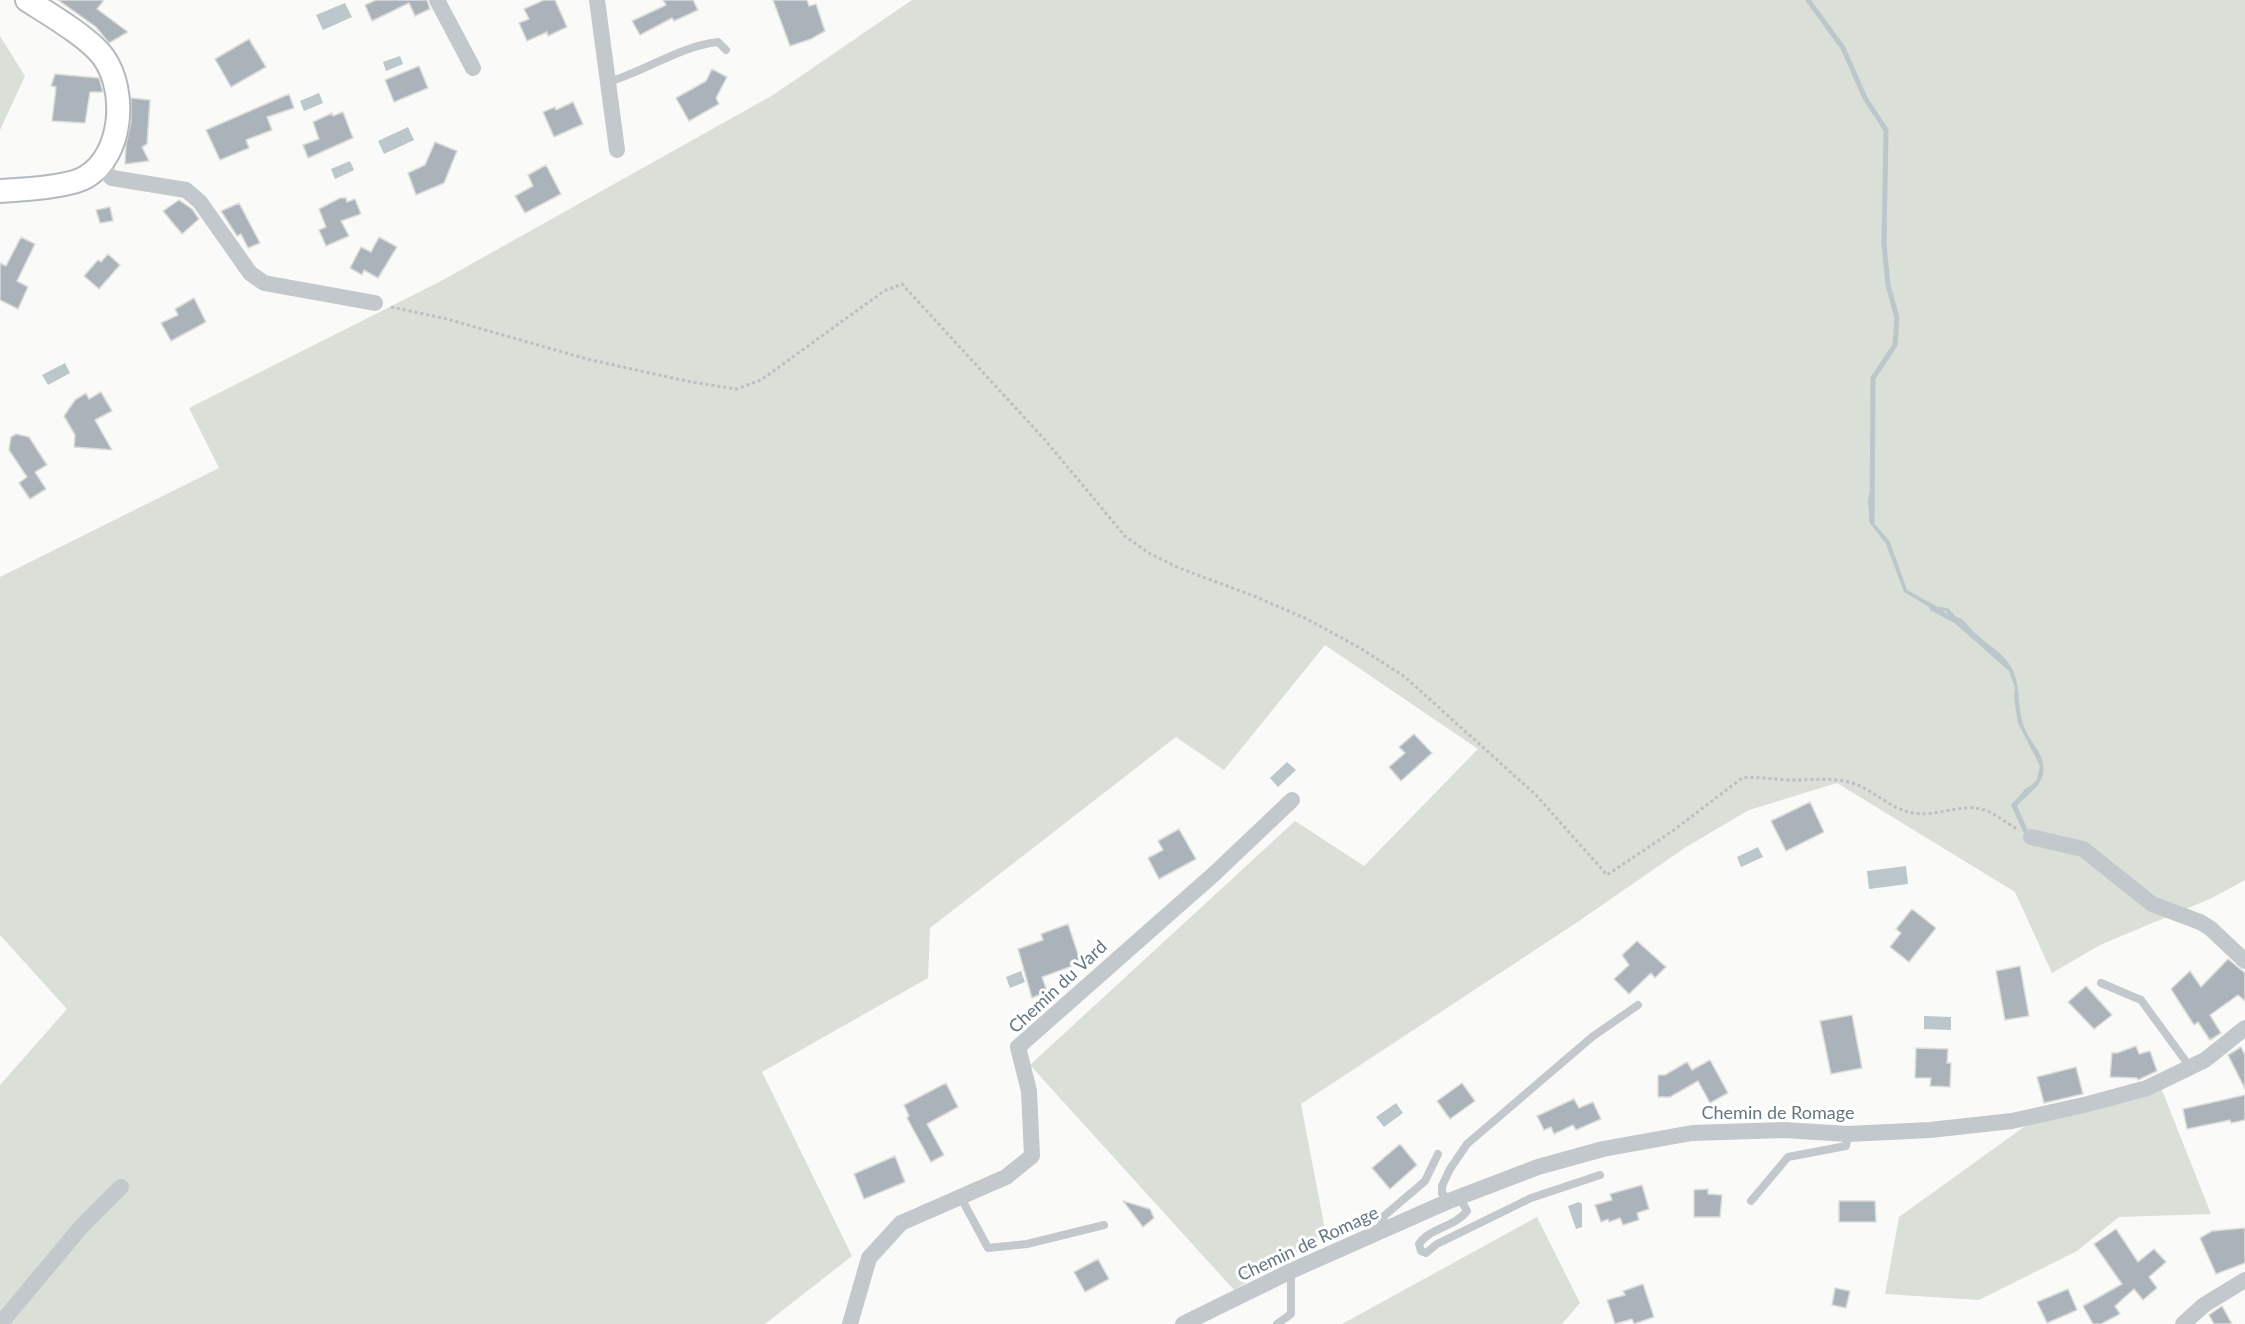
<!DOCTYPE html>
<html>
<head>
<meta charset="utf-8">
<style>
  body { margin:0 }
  canvas { display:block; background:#fafaf8 }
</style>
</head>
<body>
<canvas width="2245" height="1324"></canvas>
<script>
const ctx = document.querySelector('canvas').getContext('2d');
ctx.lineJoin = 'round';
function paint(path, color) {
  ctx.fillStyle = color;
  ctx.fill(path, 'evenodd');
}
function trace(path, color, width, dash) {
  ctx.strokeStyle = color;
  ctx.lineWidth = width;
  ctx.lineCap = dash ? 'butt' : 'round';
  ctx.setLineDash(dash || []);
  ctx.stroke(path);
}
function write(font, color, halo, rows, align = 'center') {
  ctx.font = font + ' Lato,sans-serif';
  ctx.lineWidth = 6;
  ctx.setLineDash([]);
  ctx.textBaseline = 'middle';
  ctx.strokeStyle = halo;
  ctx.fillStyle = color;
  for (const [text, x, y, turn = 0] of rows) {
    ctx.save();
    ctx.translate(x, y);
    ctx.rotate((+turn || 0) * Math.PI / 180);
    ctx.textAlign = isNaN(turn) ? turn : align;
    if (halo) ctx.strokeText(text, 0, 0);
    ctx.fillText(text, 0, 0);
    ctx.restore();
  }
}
paint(new Path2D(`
  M912 0H2245V880L2212 898 2100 945 2052 973 2015 892 1837 783 1749 810 1686 847 1579 921 1301 1104 1326 1235 1234 1290 1030 1065 1295 821 1364 866 1478 749 1325 645 1224 770 1176 737 930 928 928 978 762 1072 852 1256 765 1324H0V1085L67 1009 0 935V577L219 468 189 408 441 281 773 95Z
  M0 36 25 76 0 130Z
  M2162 1090 2211 1214 2119 1217 2077 1251 1979 1300 1885 1294 1899 1217 2028 1124Z
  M1537 1217 1580 1303 1562 1324H1342Z`), '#dadfd7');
paint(new Path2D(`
  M345 3 352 17 323 30 316 15Z
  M400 56 403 64 386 71 383 62Z
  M319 93 323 103 304 111 300 101Z
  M408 127 414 140 384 154 378 141Z
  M350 161 354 170 335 179 331 169Z
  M65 363 70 373 48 385 42 375Z
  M1870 490 1873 491 1871 499 1874 523 1890 542 1907 590 1938 607 1948 608 1956 617 1962 619C1966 623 1970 628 1974 632 1986 644 2003 652 2011 667 2022 686 2016 708 2025 729 2031 744 2047 756 2043 774 2040 789 2025 792 2017 804L2019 814 2015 815 2014 803 2025 789 2036 783 2040 766 2018 723 2014 697 2015 688 2008 669 1999 657 1959 622 1952 620 1946 611H1936L1904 592 1886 544 1870 523 1868 501Z
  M1287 762 1296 770 1278 787 1270 778Z
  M1758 847 1763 857 1741 867 1737 857Z
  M1906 866 1908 884 1869 889 1867 871Z
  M1021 971 1025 982 1010 988 1006 977Z
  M1924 1016 1951 1017V1030L1924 1029Z
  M1396 1103 1403 1113 1384 1127 1376 1117Z
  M1579 1202 1582 1204V1227L1576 1229 1568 1206Z`), '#bbc7cb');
trace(new Path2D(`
  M1808 0 1843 48 1865 98 1886 130 1884 244 1888 285 1897 318 1895 345 1873 378 1872 522
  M1932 608 1956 621 2008 667
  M2025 830 2014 805 2036 784`), '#bbc7cb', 5);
const building = new Path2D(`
  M58 0H104L97 9 128 32 109 43 96 27Z
  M376 0H427L430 9 415 16 409 3 372 21 365 5Z
  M544 0H555L567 27 548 36 547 32 527 41 519 23 529 19 524 9Z
  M663 0H693L698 10 674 21 672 18 640 35 632 21 666 5Z
  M773 0H807L809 6 816 4 825 31 811 39 790 46Z
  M249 39 266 67 231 87 215 59Z
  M419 66 428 88 394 102 385 80Z
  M712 69 727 77 716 98 719 104 689 121 676 98 706 81Z
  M55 74 99 78 103 92H90L85 123 52 121 56 87 51 86Z
  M289 94 294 108 267 117 272 130 246 140 249 148 220 160 206 130Z
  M131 98 150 100 147 144 142 147 149 161 125 164 126 144 131 122Z
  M573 102 583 124 554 137 543 112 555 107 556 110Z
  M343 112 353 138 308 158 303 145 319 139 313 122 332 113 333 116Z
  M435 142 457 151 444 183 416 195 408 173 425 165Z
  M546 165 561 194 525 213 515 196 533 186 528 175Z
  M340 198H346L347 202 355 199 361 214 341 221 349 236 326 246 319 230 326 227 319 209Z
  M179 200 192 209 199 219 182 234 163 211Z
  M239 203 260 243 248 248 241 234 237 236 221 211Z
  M110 207 113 221 100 223 96 210Z
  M21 237 35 244 17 281 28 287 18 309 0 300V263L6 266Z
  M379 237 397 247 378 278 364 270 362 275 350 268 361 247 371 252Z
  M108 254 120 265 99 289 84 276 98 260 101 262Z
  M194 298 206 322 171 341 161 323 178 315 175 309Z
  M101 392 112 411 95 420 112 450 74 447 75 435 64 416 75 400 86 393 89 399Z
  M16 434 29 437 47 465 35 472 46 489 30 499 19 483 27 477 9 450 11 437Z
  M1414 734 1432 753 1401 781 1389 767 1405 753 1399 747Z
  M1810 802 1824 832 1786 851 1771 821Z
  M1179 829 1196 859 1159 879 1148 858 1163 850 1158 841Z
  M1912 909 1936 928 1909 962 1890 947 1901 933 1896 929Z
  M1068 924 1081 963 1042 977 1047 991 1032 998 1018 949 1043 940 1041 934Z
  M1637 941 1666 967 1655 978 1651 973 1629 994 1614 979 1629 965 1622 955Z
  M2228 959 2245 973V1001L2238 995 2210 1015 2221 1033 2210 1040 2198 1022 2194 1025 2171 989 2190 971 2201 987Z
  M2020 966 2029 1016 2005 1020 1996 971Z
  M2086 986 2112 1015 2094 1029 2068 1002Z
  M1852 1015 1862 1068 1831 1074 1820 1021Z
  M2136 1046 2139 1054 2150 1051 2157 1071 2138 1080 2137 1078 2110 1077 2112 1053H2117Z
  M2241 1047 2245 1055V1089L2228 1055Z
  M1916 1048 1948 1049 1947 1063H1951L1950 1087 1930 1086 1931 1078H1915Z
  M1710 1060 1728 1093 1710 1103 1698 1081 1670 1097H1658V1075H1665L1687 1062 1692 1070Z
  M2076 1067 2083 1094 2044 1103 2037 1077Z
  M946 1083 958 1107 927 1124 944 1155 931 1162 907 1118 909 1116 904 1105Z
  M1462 1083 1475 1101 1450 1119 1437 1101Z
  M2245 1095V1120L2231 1123 2230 1120 2187 1129 2183 1109Z
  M1574 1099 1579 1108 1593 1102 1601 1119 1576 1130 1573 1125 1554 1134 1551 1127 1544 1130 1537 1116Z
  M1400 1144 1417 1165 1390 1189 1372 1168Z
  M895 1156 905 1182 864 1199 854 1174Z
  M1642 1185 1649 1209 1637 1213 1639 1220 1623 1225 1620 1218 1609 1222 1608 1219 1601 1222 1595 1205 1612 1200 1610 1194Z
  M1708 1189V1194L1722 1195 1720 1217H1694V1190Z
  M1123 1201 1150 1209 1154 1218 1143 1227Z
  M1839 1201H1875L1876 1222H1839Z
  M2245 1228V1263L2216 1274 2200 1238 2212 1231Z
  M2116 1229 2138 1262 2154 1249 2166 1262 2149 1277 2157 1288 2143 1300 2134 1289 2115 1306 2120 1314 2101 1324H2093L2083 1306 2122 1284 2094 1244Z
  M1098 1259 1109 1279 1085 1292 1074 1272Z
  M1643 1284 1654 1317 1634 1324 1632 1319 1615 1324 1607 1300 1625 1295 1623 1291Z
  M1835 1288 1850 1291 1846 1308 1832 1305Z
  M2068 1289 2077 1310 2047 1323 2037 1302Z
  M2222 1306 2232 1324H2214L2209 1315Z`);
paint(building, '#aab3b9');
trace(building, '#dcdcda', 1.5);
const secondary = new Path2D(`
  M0 191C19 190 70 187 86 177 123 155 127 91 104 58 90 38 49 14 27 0`);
trace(secondary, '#b3babf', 26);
trace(new Path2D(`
  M391 307 447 319 587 359 686 381 736 389 761 380 884 291 902 284 1045 440 1125 536 1149 553 1179 568 1254 596 1307 619 1360 648 1405 677 1537 796 1607 875 1674 830 1742 778C1758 776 1775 780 1792 780 1816 780 1837 776 1860 786 1877 794 1894 810 1913 813 1936 817 1959 804 1981 809 1994 812 2006 823 2017 829`), '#bbbfc2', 3, [3, 3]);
trace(new Path2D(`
  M608 82C646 71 680 46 718 42L726 50
  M2101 983 2141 1000 2190 1067
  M1600 1175 1531 1198 1437 1244 1426 1253 1421 1251 1419 1244C1431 1227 1455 1227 1467 1211L1461 1200 1449 1201 1442 1193V1186L1450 1169 1467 1144 1592 1037 1638 1005
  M960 1196 988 1248 1027 1244 1104 1225
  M1751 1201 1788 1157 1846 1146 1848 1134
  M1379 1231 1384 1216 1425 1181 1438 1154
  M1277 1324 1291 1314V1271`), '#c3c8cc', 8);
trace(new Path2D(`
  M437 0 473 68
  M597 0 617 150
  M100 166 112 178 186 190 200 202 250 273 264 283 375 303
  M2031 837 2083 849 2152 904 2200 922 2210 928 2245 961
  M0 1324 81 1227 121 1187
  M850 1324 869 1258 901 1223 1006 1177 1032 1156 1029 1091 1018 1047 1214 874 1292 800
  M1183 1324 1291 1271 1449 1201 1538 1167 1603 1149 1692 1133 1784 1130 1848 1134 1930 1130 2012 1121 2088 1104 2147 1088 2205 1060 2245 1028
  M2183 1324 2204 1305 2245 1280`), '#c3c8cc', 16);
trace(secondary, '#fff', 22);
write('18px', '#657683', '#fff', [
  ["Chemin du Vard",1058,987,-43],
  ["Chemin de Romage",1778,1113],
  ["Chemin de Romage",1308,1244,-25]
]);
</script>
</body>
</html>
